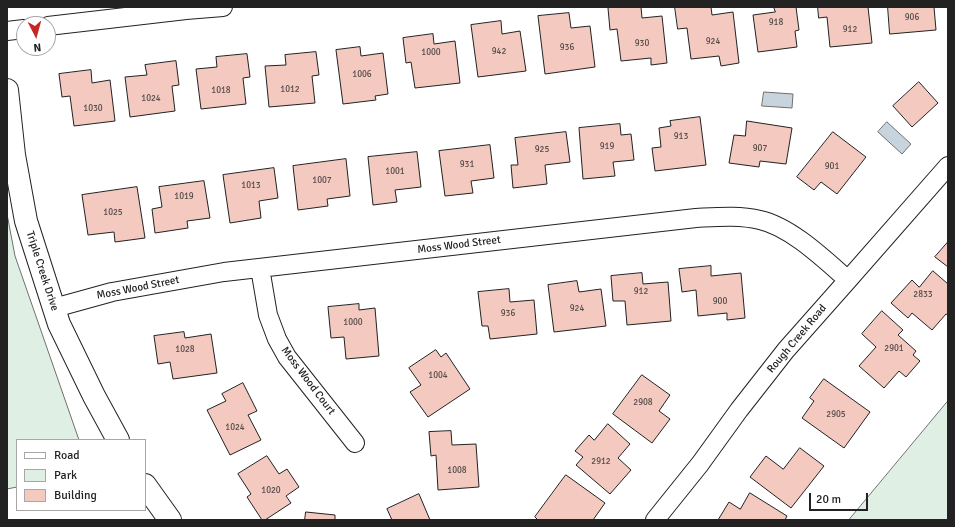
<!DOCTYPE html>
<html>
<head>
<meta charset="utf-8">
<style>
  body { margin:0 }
  #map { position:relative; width:955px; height:527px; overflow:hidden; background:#fff; font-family:Signika,sans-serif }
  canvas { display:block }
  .frame { position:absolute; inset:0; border:8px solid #222; pointer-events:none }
  .legend { position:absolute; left:16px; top:439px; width:130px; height:72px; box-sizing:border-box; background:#fff; border:1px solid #a7a7a7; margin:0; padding:5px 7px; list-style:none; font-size:12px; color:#222 }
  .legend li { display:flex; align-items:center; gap:8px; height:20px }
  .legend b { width:20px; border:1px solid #a7a7a7 }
  .north { position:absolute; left:16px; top:16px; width:40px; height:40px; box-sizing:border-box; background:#fff; border:1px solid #a7a7a7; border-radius:50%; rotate:174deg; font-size:11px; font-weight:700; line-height:16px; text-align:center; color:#222 }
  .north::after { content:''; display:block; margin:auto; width:14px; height:18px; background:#c62828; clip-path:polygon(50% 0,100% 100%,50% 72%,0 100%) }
  .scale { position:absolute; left:809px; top:493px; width:59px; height:18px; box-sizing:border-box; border:2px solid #222; border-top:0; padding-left:5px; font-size:12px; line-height:14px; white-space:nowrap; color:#222; -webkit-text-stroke:3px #fff; paint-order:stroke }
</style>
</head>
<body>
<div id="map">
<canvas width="955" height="527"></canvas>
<div class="frame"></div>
<ul class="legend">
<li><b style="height:5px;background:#fff"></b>Road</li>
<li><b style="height:11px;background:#e0efe3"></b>Park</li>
<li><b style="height:11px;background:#f3c9c0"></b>Building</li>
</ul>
<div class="north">N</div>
<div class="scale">20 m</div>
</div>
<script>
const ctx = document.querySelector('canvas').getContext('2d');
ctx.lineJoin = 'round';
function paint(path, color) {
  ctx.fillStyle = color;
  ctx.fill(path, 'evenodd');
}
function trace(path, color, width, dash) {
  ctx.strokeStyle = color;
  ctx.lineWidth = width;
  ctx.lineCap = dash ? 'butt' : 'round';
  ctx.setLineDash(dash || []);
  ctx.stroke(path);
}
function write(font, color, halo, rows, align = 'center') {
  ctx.font = font + ' Signika,sans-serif';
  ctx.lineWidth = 3;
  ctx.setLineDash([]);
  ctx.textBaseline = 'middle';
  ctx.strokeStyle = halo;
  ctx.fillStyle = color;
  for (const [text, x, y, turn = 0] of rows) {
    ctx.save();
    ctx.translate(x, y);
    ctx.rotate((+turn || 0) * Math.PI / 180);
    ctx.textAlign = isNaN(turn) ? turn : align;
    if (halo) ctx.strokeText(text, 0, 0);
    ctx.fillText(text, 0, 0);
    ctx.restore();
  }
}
const green = new Path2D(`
  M7 214 15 256 79 440H17V487L7 489Z
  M948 401V520H849Z`);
paint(green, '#e0efe3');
trace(green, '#6f6f6f', 1);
const water = new Path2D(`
  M764 92 793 94 792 108 762 106Z
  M887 122 911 144 902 154 878 132Z`);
paint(water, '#c7d3dd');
trace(water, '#6f6f6f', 1);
const building = new Path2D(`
  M622 7H641L642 18 662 16 667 63 651 65V58L621 61 617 29 610 30 608 8Z
  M675 7H711L712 15 733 12 739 63 721 66 719 56 691 59 687 28 678 29Z
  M774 7H796L799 30 795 31 797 47 758 52 753 15 775 12Z
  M818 7H868L872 43 830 47 827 17 819 18Z
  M888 7H934L936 30 890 34Z
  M569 13 571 28 590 26 595 67 545 74 538 16Z
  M501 21 502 34 520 31 526 71 478 77 471 25Z
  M433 34 434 44 455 41 460 83 415 88 411 62 406 63 403 38Z
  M360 47 361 56 383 53 388 94 375 96 376 100 343 104 336 50Z
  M316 52 319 75 312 76 315 103 269 107 265 66 286 65 285 55Z
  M247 54 250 77 243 78 246 104 201 109 196 69 217 67 216 57Z
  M176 61 179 85 172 86 175 111 130 117 125 77 147 75 145 65Z
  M91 70 92 83 110 80 115 121 74 126 70 96 62 97 59 74Z
  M919 82 938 103 912 127 893 106Z
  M700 117 706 165 655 171 652 148 661 147 659 128 671 126 670 121Z
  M747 121 792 128 786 164 760 161 759 167 729 163 734 135 745 136Z
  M620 124 621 135 631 134 634 160 613 162 615 176 583 179 579 128Z
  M566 132 570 162 545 165 547 184 513 188 511 165H518L515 138Z
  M833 132 866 157 837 194 821 182 814 190 797 177Z
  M490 145 494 178 471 181 473 193 445 196 439 151Z
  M417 152 421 187 395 190 397 202 373 205 368 157Z
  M346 159 350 196 327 199 328 206 298 210 293 166Z
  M274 168 278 198 259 201 261 218 230 223 223 175Z
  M204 181 210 218 187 221 188 228 155 233 152 209 162 207 159 187Z
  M137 187 145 238 115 242 114 232 88 235 82 195Z
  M948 242V267L935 257Z
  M711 266V276L741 273 745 318 727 320V313L698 316 696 290 682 292 679 269Z
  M933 271 948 284V315L946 314 932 330 912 313 908 318 891 303 912 280 919 287Z
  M642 273 643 284 668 282 671 321 627 325 625 301H613L611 276Z
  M577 281 579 292 601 289 606 326 554 332 548 285Z
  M509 289 510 302 534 300 537 334 490 339 488 326H482L478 292Z
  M359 304V310L375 308 379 356 346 359 344 337 331 338 328 307Z
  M882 311 903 330 898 335 916 351 913 355 920 361 906 377 899 371 884 388 859 366 876 347 862 334Z
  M184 332 185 338 211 334 217 373 173 379 170 362 158 364 154 336Z
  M436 350 441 357 446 353 470 389 428 417 410 392 421 385 409 368Z
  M642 375 670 395 659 411 670 419 652 443 613 414Z
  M824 379 870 412 844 448 802 418 814 401 810 398Z
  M243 383 257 411 248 415 261 440 230 455 207 410 226 401 222 394Z
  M608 424 630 444 618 458 631 470 610 494 576 465 583 457 575 451 589 435 594 440Z
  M451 431 452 445 476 444 479 487 438 490 436 455 431 456 429 432Z
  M800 448 824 466 791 508 750 477 766 456 783 469Z
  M267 456 279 474 287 469 299 487 286 496 291 503 265 520H262L247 497 251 494 238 474Z
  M566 475 605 503 593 520H538L535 517Z
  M750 493 787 516 785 520H718L729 502 740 509Z
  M419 494 430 520H392L387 509Z
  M306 512 335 515V520H305Z`);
paint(building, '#f3c9c0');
trace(building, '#222', 1);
const street = new Path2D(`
  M48 26 186 10 223 7
  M7 31 24 29
  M260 268 268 315 277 339 287 357 355 443
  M54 308 112 292 224 272 696 218C717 217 739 215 760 220 791 227 824 259 848 280
  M655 520 700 464 739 410 786 350 848 280 948 166`);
const secondary = new Path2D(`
  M7 90 14 155 26 221 59 324 94 396 118 440
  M145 485 170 520`);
trace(street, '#222', 20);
trace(secondary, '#222', 24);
trace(street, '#fff', 18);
trace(secondary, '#fff', 22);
write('9px', '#564c4a', null, [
  ["906",912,18],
  ["918",776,23],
  ["912",850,30],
  ["924",713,42],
  ["930",642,44],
  ["936",567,48],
  ["942",499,52],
  ["1000",431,53],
  ["1006",362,75],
  ["1012",290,90],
  ["1018",221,91],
  ["1024",151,99],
  ["1030",93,109],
  ["913",681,137],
  ["919",607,147],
  ["907",760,149],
  ["925",542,150],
  ["931",467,165],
  ["901",832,167],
  ["1001",395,172],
  ["1007",322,181],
  ["1013",251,186],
  ["1019",184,197],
  ["1025",113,213],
  ["912",641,292],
  ["2833",923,295],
  ["900",720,302],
  ["924",577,309],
  ["936",508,314],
  ["1000",353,323],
  ["2901",894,349],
  ["1028",185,350],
  ["1004",438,376],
  ["2908",643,403],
  ["2905",836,415],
  ["1024",235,428],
  ["2912",601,462],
  ["1008",457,471],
  ["1020",271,491]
]);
write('11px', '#222', '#fff', [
  ["Moss Wood Street",459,245,-7],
  ["Triple Creek Drive",42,271,72],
  ["Moss Wood Street",138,288,-11],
  ["Rough Creek Road",797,339,-50],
  ["Moss Wood Court",308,381,53]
]);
</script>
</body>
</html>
